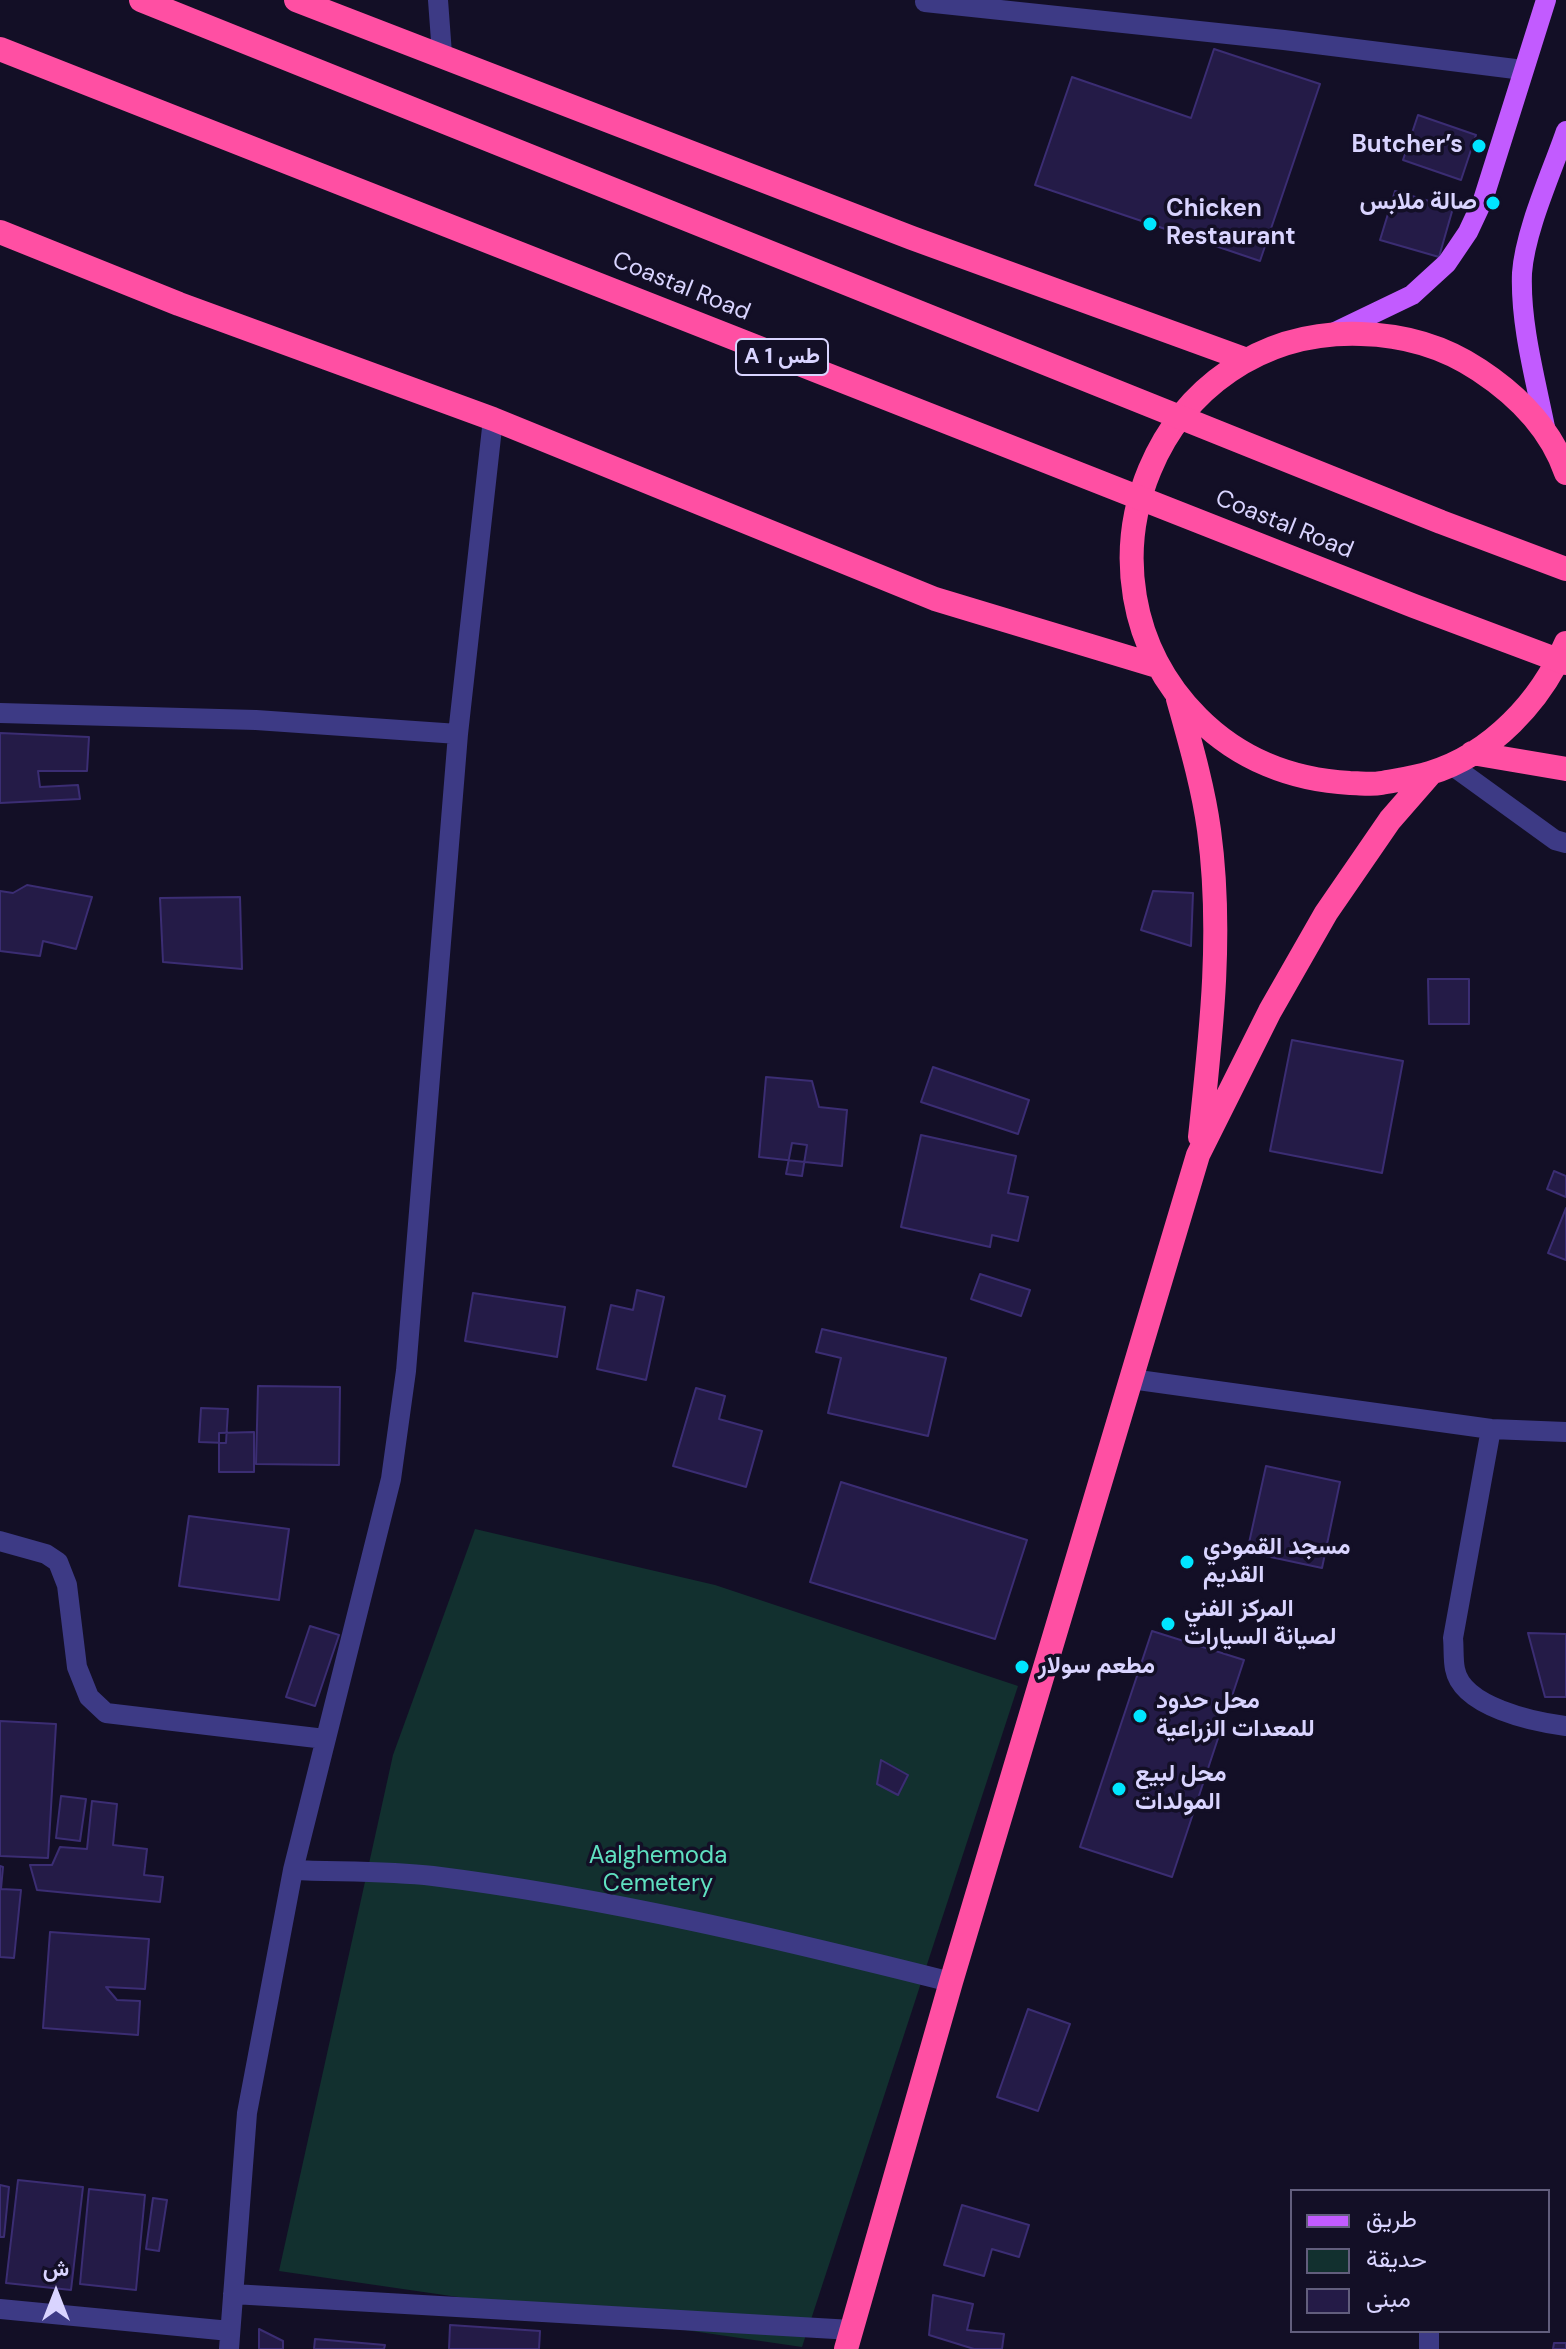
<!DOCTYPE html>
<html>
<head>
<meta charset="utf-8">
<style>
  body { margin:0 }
  #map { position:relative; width:1566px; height:2349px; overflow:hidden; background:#130f26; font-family:"DM Sans",Vazirmatn,sans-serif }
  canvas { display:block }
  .legend { position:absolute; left:1290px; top:2189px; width:260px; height:144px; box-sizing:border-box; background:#130f26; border:2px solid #625e7d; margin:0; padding:10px 14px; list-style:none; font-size:24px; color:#d9d4ff }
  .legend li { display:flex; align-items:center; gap:16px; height:40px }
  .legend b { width:40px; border:2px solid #625e7d }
  .north { position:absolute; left:16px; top:2253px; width:80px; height:80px; -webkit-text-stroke:6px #130f26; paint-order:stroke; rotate:0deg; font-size:22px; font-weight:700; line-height:32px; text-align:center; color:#d9d4ff }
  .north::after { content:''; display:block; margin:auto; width:28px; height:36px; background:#d9d4ff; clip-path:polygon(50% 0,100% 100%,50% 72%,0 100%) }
</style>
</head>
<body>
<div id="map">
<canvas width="1566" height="2349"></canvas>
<ul class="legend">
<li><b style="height:10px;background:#c25bff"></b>طريق</li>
<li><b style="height:22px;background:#12302f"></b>حديقة</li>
<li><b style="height:22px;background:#241b47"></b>مبنى</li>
</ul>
<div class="north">ش</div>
</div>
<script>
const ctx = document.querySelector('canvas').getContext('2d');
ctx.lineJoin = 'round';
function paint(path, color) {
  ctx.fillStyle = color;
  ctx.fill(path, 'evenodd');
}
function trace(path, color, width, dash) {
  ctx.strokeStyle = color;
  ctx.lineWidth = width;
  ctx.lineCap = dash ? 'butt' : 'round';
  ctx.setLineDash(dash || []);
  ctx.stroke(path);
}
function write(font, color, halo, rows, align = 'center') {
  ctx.font = font + ' "DM Sans",Vazirmatn,sans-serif';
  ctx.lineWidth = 7;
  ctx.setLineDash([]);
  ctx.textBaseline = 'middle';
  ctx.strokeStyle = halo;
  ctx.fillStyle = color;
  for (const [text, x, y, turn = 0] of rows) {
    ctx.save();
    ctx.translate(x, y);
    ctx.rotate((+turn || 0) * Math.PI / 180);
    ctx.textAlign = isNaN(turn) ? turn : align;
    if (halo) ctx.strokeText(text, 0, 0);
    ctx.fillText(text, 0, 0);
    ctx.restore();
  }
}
paint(new Path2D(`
  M475 1529 715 1585 1018 1686 802 2347 279 2271 393 1755Z`), '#12302f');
const building = new Path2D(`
  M1214 49 1320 84 1260 261 1035 185 1072 77 1191 118Z
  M1418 115 1476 135 1461 180 1403 160Z
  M1395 191 1453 208 1439 257 1380 240Z
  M0 733 89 737 87 771H38L40 787 78 785 80 799 0 803Z
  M27 885 92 897 76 949 43 941 40 956 0 951V891L13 893Z
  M1153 891 1193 893 1191 946 1141 930Z
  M240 897 242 969 163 962 160 898Z
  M1428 979H1469V1024H1429Z
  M1292 1040 1403 1061 1382 1173 1270 1151Z
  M933 1067 1029 1100 1018 1134 921 1102Z
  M766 1077 812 1081 819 1107 847 1110 842 1166 759 1157Z
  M921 1135 1016 1156 1008 1193 1028 1197 1018 1241 992 1235 990 1247 901 1227Z
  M792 1143 807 1145 802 1176 786 1174Z
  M1554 1171 1566 1176V1197L1547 1189Z
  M1566 1208V1260L1548 1253Z
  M980 1274 1030 1290 1021 1316 971 1299Z
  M637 1290 664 1297 646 1380 597 1369 611 1305 633 1310Z
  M473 1293 565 1307 557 1357 465 1341Z
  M822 1329 946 1358 928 1436 828 1413 841 1358 816 1352Z
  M258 1386 340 1387 339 1465 256 1464Z
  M696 1388 725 1396 719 1419 762 1431 746 1487 673 1466Z
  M201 1408 228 1409 226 1443 199 1442Z
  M254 1432V1472H219V1433Z
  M1266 1466 1340 1482 1322 1568 1247 1552Z
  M841 1482 1027 1540 995 1639 810 1582Z
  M189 1516 289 1529 279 1600 179 1586Z
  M310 1626 339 1635 315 1706 286 1697Z
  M1152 1631 1244 1660 1172 1877 1080 1847Z
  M1528 1633 1566 1634V1697H1545Z
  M0 1721 56 1724 48 1858 0 1856Z
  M881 1760 908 1775 898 1795 877 1784Z
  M61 1796 86 1799 80 1841 56 1838Z
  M92 1801 117 1804 113 1845 147 1849 144 1875 163 1877 160 1902 37 1890 30 1865H52L60 1847 87 1849Z
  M0 1866 3 1867 1 1889 21 1890 14 1958 0 1957Z
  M50 1932 149 1939 145 1989 106 1987 117 2000 140 2001 138 2035 43 2028Z
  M1028 2009 1070 2024 1038 2111 997 2097Z
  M18 2180 83 2187 71 2290 6 2283Z
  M0 2185 9 2187 4 2237H0Z
  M89 2189 145 2195 136 2290 80 2284Z
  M153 2198 167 2200 159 2251 146 2249Z
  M962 2205 1029 2225 1019 2257 992 2249 984 2276 944 2265Z
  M933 2295 973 2304 967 2330 1004 2334 1002 2349H974L929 2335Z
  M450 2325 540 2331 539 2349H449Z
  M259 2329 283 2341V2349H259Z
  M315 2339 385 2345 384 2349H314Z
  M1554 2343H1566V2349H1553Z`);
paint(building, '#241b47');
trace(building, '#3b2d73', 2);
trace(new Path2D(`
  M438 0 442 54
  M925 2 1284 40 1523 70
  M0 713 256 720 458 734
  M1450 764 1555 840 1566 843
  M1131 1379 1491 1429 1566 1432
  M1491 1429 1453 1638C1454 1648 1453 1660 1455 1669 1462 1707 1534 1722 1566 1726
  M0 1541 46 1554 58 1562 67 1585 77 1667 89 1697 106 1713 325 1739
  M293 1870C340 1872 387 1871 433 1876 608 1898 780 1939 951 1982
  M233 2294 852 2330
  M0 2309 230 2331
  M1429 2331V2349
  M229 2349 247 2113 293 1870 391 1479 406 1371 458 734 493 419`), '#3d3a85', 20);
trace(new Path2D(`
  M1333 333 1412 295 1447 263 1468 232 1483 200 1546 0
  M1546 432C1536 381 1520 325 1522 273 1525 230 1552 172 1566 131`), '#c25bff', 20);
trace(new Path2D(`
  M296 0 912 238 1247 360
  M0 232 179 304 493 419 935 599 1157 666
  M1566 473C1551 429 1517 395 1479 370 1443 346 1404 335 1361 334 1157 327 1056 575 1198 718 1239 759 1292 780 1350 783 1360 783 1371 785 1381 783 1397 780 1414 778 1430 773 1492 754 1541 701 1566 643
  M1178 699C1190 742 1203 786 1209 830 1223 933 1211 1035 1200 1137
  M1472 753 1566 769
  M846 2349 951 1982 1198 1155 1270 1011 1326 913 1390 820 1431 773`), '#ff4fa3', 24);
trace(new Path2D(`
  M141 0 1441 522 1566 569
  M0 49 1414 606 1566 663`), '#ff4fa3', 24);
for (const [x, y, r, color] of [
  [1479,146,8,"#00e5ff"],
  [1493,203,8,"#00e5ff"],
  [1150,224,8,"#00e5ff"],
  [1187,1562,8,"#00e5ff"],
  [1168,1624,8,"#00e5ff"],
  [1022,1667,8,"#00e5ff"],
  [1140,1716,8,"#00e5ff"],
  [1119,1789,8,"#00e5ff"]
]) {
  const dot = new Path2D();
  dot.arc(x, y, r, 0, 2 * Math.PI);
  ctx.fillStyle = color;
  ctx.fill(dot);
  trace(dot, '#130f26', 3);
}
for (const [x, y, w] of [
  [782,357,92]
]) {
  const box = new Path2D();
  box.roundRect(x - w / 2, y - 18, w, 36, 6);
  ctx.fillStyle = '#130f26';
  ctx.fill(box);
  trace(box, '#d9d4ff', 2);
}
write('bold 22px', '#d9d4ff', null, [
  ["A 1 طس",782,357]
]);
write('bold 24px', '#d9d4ff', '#130f26', [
  ["Butcher’s",1463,146,"right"],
  ["صالة ملابس",1477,203,"right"],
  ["Chicken",1166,210],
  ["Restaurant",1166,238],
  ["مسجد القمودي",1203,1548],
  ["القديم",1203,1576],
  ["المركز الفني",1184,1610],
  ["لصيانة السيارات",1184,1638],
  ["مطعم سولار",1038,1667],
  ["محل حدود",1156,1702],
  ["للمعدات الزراعية",1156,1730],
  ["محل لبيع",1135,1775],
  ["المولدات",1135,1803]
], 'left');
write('24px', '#d9d4ff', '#130f26', [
  ["Coastal Road",681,287,22],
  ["Coastal Road",1284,525,22]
]);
write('24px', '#5fe0c0', '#130f26', [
  ["Aalghemoda",658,1857],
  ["Cemetery",658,1885]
]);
</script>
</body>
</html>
